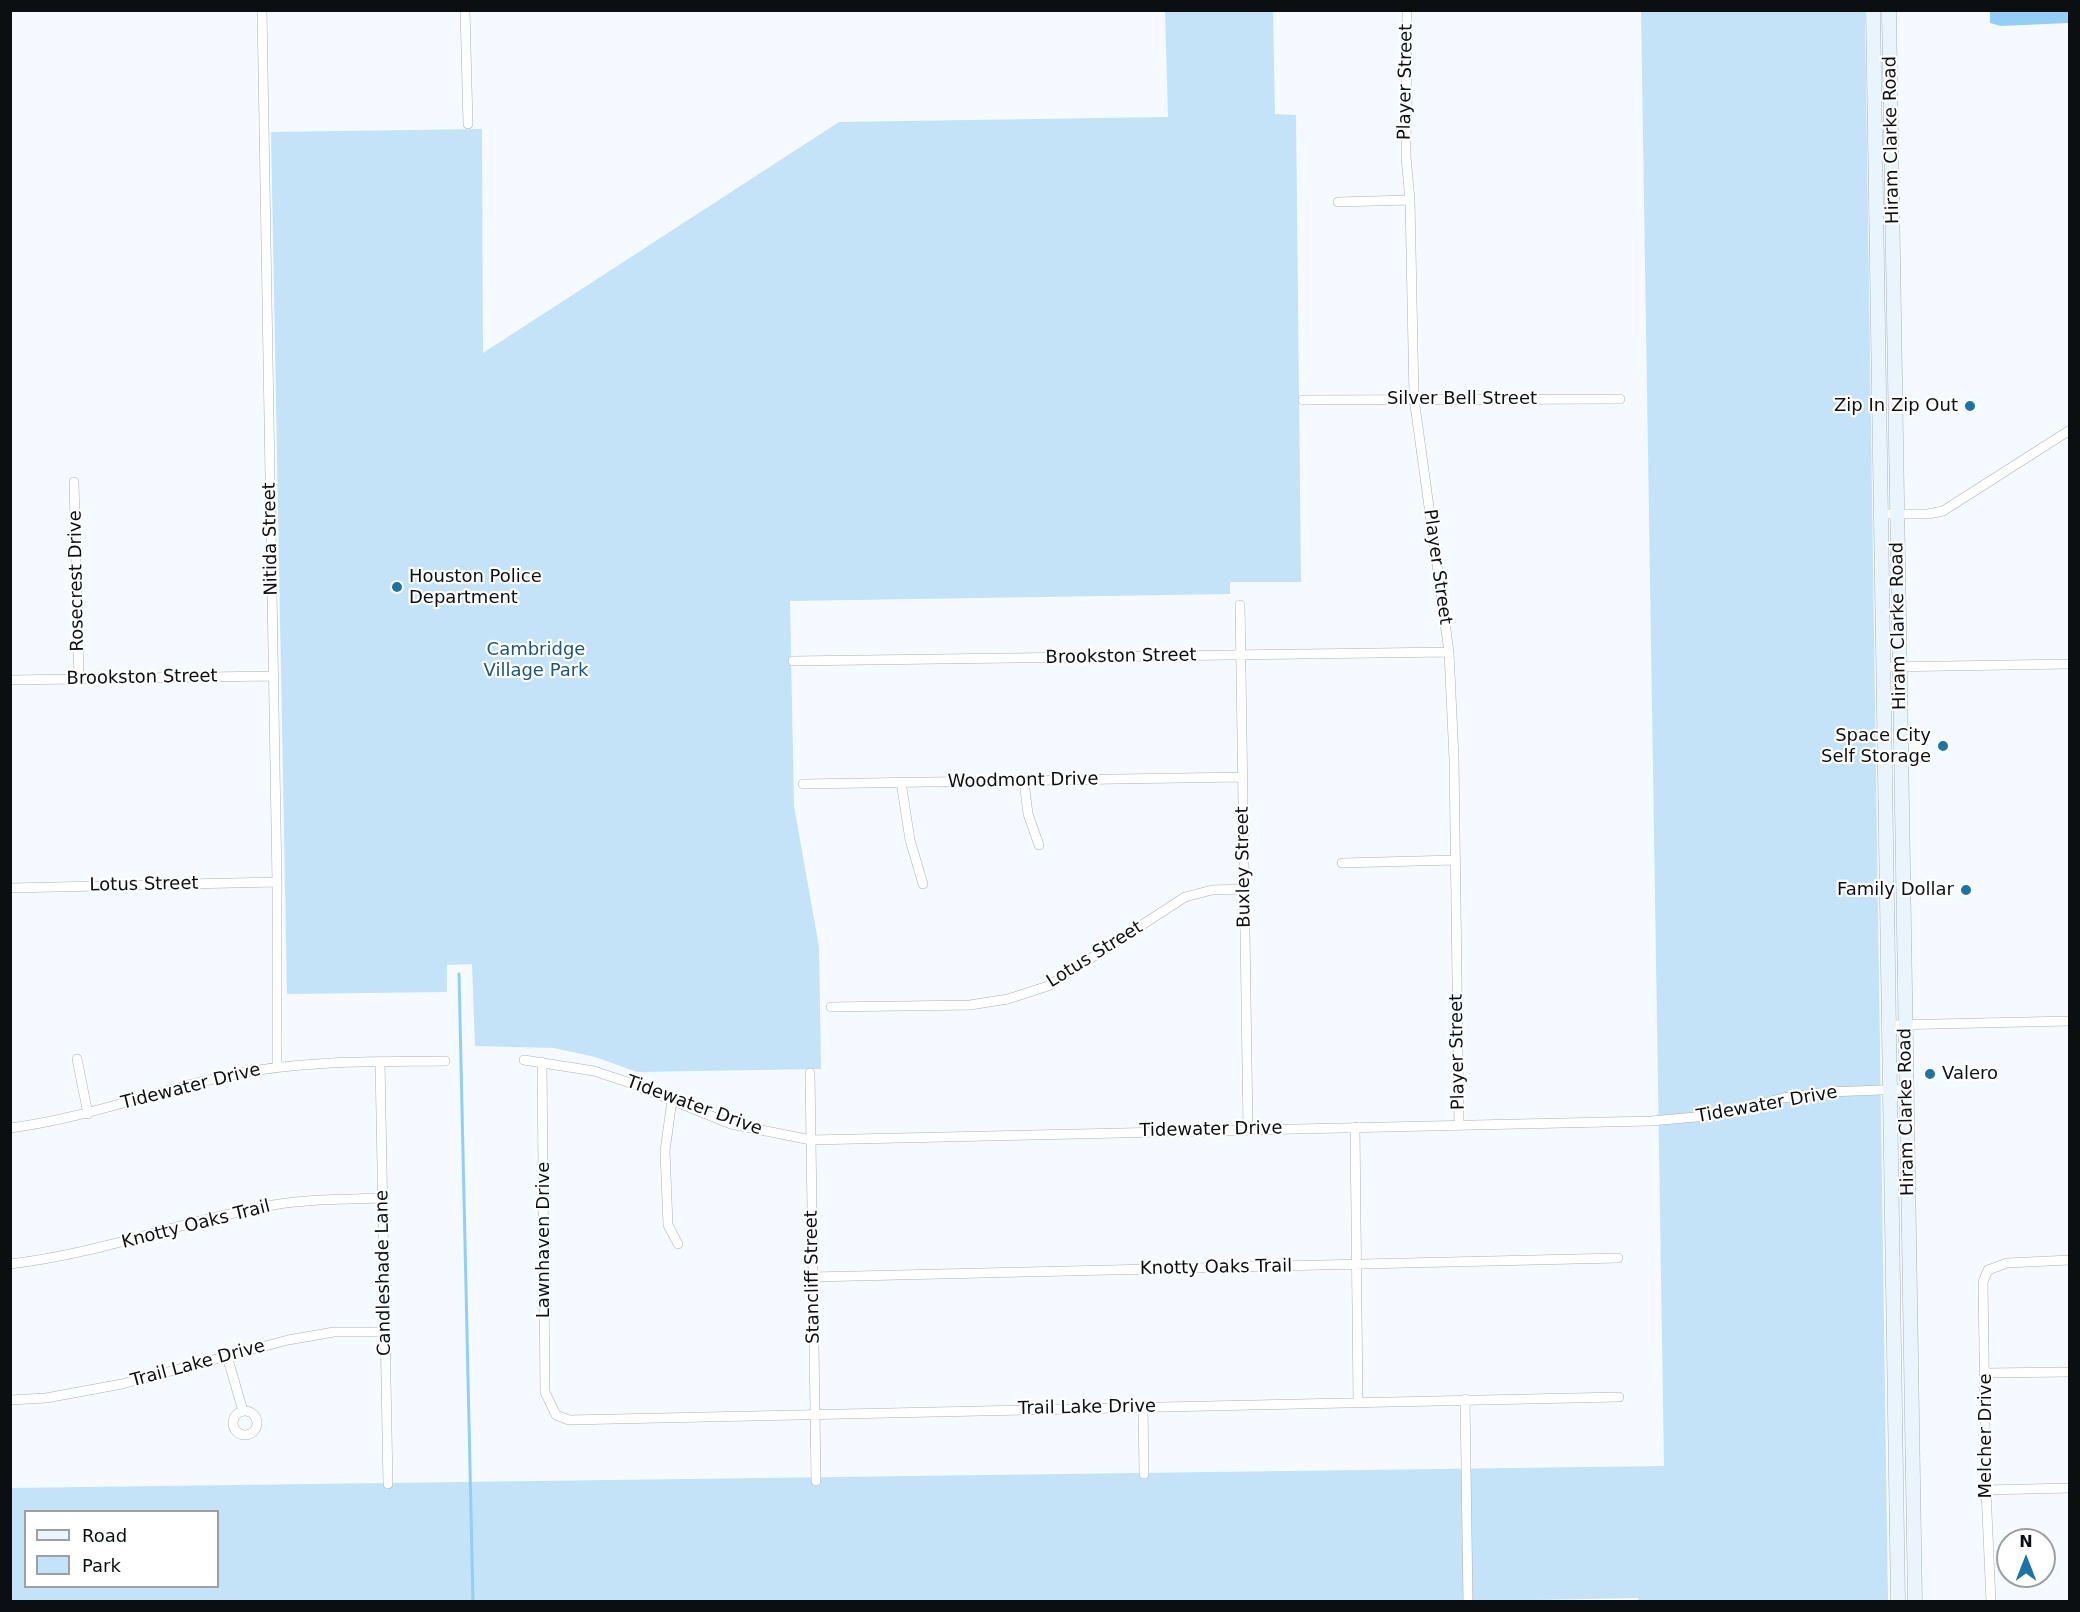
<!DOCTYPE html>
<html>
<head>
<meta charset="utf-8">
<style>
  body { margin:0 }
  #map { position:relative; width:2080px; height:1612px; overflow:hidden; background:#f4faff; font-family:"DejaVu Sans",sans-serif }
  canvas { display:block }
  .frame { position:absolute; inset:0; border:12px solid #0c0f11; pointer-events:none }
  .legend { position:absolute; left:24px; top:1510px; width:195px; height:78px; box-sizing:border-box; background:#fff; border:2px solid #9e9fa0; margin:0; padding:8px 10px; list-style:none; font-size:18px; color:#0c0f11 }
  .legend li { display:flex; align-items:center; gap:12px; height:30px }
  .legend b { width:30px; border:2px solid #9e9fa0 }
  .north { position:absolute; left:1996px; top:1528px; width:60px; height:60px; box-sizing:border-box; background:#fff; border:2px solid #9e9fa0; border-radius:50%; rotate:0deg; font-size:16px; font-weight:700; line-height:24px; text-align:center; color:#0c0f11 }
  .north::after { content:''; display:block; margin:auto; width:21px; height:27px; background:#1d73a3; clip-path:polygon(50% 0,100% 100%,50% 72%,0 100%) }
</style>
</head>
<body>
<div id="map">
<canvas width="2080" height="1612"></canvas>
<div class="frame"></div>
<ul class="legend">
<li><b style="height:8px;background:#eaf4fc"></b>Road</li>
<li><b style="height:16px;background:#c4e3f8"></b>Park</li>
</ul>
<div class="north">N</div>
</div>
<script>
const ctx = document.querySelector('canvas').getContext('2d');
ctx.lineJoin = 'round';
function paint(path, color) {
  ctx.fillStyle = color;
  ctx.fill(path, 'evenodd');
}
function trace(path, color, width, dash) {
  ctx.strokeStyle = color;
  ctx.lineWidth = width;
  ctx.lineCap = dash ? 'butt' : 'round';
  ctx.setLineDash(dash || []);
  ctx.stroke(path);
}
function write(font, color, halo, rows, align = 'center') {
  ctx.font = font + ' "DejaVu Sans",sans-serif';
  ctx.lineWidth = 4.5;
  ctx.setLineDash([]);
  ctx.textBaseline = 'middle';
  ctx.strokeStyle = halo;
  ctx.fillStyle = color;
  for (const [text, x, y, turn = 0] of rows) {
    ctx.save();
    ctx.translate(x, y);
    ctx.rotate((+turn || 0) * Math.PI / 180);
    ctx.textAlign = isNaN(turn) ? turn : align;
    if (halo) ctx.strokeText(text, 0, 0);
    ctx.fillText(text, 0, 0);
    ctx.restore();
  }
}
paint(new Path2D(`
  M1165 11H1273L1275 114 1296 115 1301 582H1230V594L790 601 794 806 819 947 821 1069 637 1072 595 1057 554 1048 475 1046 472 964 447 965V992L287 994 271 132 482 129 483 353 839 122 1168 117Z
  M1641 11H1865L1888 1601 1639 1602 1638 1598 1434 1602 11 1601 10 1488 1664 1466ZM26 1512H218V1586H26Z`), '#c4e3f8');
paint(new Path2D(`
  M1990 11H2069V23L2001 26 1990 23Z`), '#93cef7');
trace(new Path2D(`
  M459 974 473 1602`), '#93cef7', 3);
const minor = new Path2D(`
  M262 10 277 882V1067
  M465 10 468 124
  M1407 10 1406 157 1410 200 1414 398 1449 652 1454 759 1459 1123
  M1338 202 1410 200
  M1303 400 1620 399
  M74 482 79 679
  M1882 514H1928L1943 511 2070 430
  M1240 605 1248 1129
  M793 661 1449 652
  M1884 667 2070 664
  M10 680 273 676
  M1024 781 1028 814 1039 845
  M901 782 910 840 923 884
  M803 784 1243 777
  M1342 863 1455 860
  M10 888 277 882
  M831 1007 970 1005 1008 999 1048 986 1185 897 1212 890 1244 889
  M1890 1025 2070 1021
  M77 1059 88 1114
  M524 1060 594 1071 627 1082 731 1124 811 1140 1651 1121 1718 1115 1783 1098 1828 1092 1907 1089
  M380 1062 388 1484
  M542 1062 545 1392 556 1415 569 1420 1619 1397
  M810 1073 816 1481
  M672 1100 665 1151 668 1225 678 1244
  M1355 1127 1358 1401
  M10 1128C88 1118 160 1089 236 1074 304 1060 376 1062 445 1061
  M10 1264C100 1254 184 1220 273 1205 309 1199 346 1199 382 1198
  M813 1277 1618 1258
  M227 1356 243 1411
  M1986 1373 2070 1372
  M1465 1399 1468 1602
  M10 1400 46 1398 122 1384 288 1340 334 1332H385
  M1143 1407 1144 1474
  M233 1423a12 12 0 1 1 24 0a12 12 0 1 1-24 0Z
  M1986 1490 2070 1488
  M1991 1602 1986 1490 1983 1282 1988 1270 2007 1263 2070 1260`);
const secondary = new Path2D(`
  M1873 10 1898 1602
  M1889 10 1915 1602`);
trace(minor, '#aab1b6', 10);
trace(secondary, '#aab1b6', 15);
trace(minor, '#fff', 9);
trace(secondary, '#eaf4fc', 14);
for (const [x, y, r, color] of [
  [1970,406,6,"#1d73a3"],
  [397,587,6,"#1d73a3"],
  [1943,746,6,"#1d73a3"],
  [1966,890,6,"#1d73a3"],
  [1930,1074,6,"#1d73a3"]
]) {
  const dot = new Path2D();
  dot.arc(x, y, r, 0, 2 * Math.PI);
  ctx.fillStyle = color;
  ctx.fill(dot);
  trace(dot, '#fff', 2);
}
write('18px', '#0c0f11', '#fff', [
  ["Player Street",1406,82,-89],
  ["Hiram Clarke Road",1892,140,-91],
  ["Silver Bell Street",1462,399],
  ["Nitida Street",271,539,-91],
  ["Player Street",1437,567,82],
  ["Rosecrest Drive",77,581,-91],
  ["Hiram Clarke Road",1899,626,-91],
  ["Brookston Street",1121,657,-1],
  ["Brookston Street",142,678,-1],
  ["Woodmont Drive",1023,781,-1],
  ["Buxley Street",1244,867,-91],
  ["Lotus Street",144,885,-1],
  ["Lotus Street",1095,955,-32],
  ["Player Street",1458,1052,-91],
  ["Tidewater Drive",191,1087,-14],
  ["Tidewater Drive",1767,1105,-10],
  ["Tidewater Drive",694,1106,20],
  ["Hiram Clarke Road",1907,1112,-91],
  ["Tidewater Drive",1211,1130,-1],
  ["Knotty Oaks Trail",196,1225,-14],
  ["Lawnhaven Drive",544,1240,-90],
  ["Knotty Oaks Trail",1216,1268,-1],
  ["Candleshade Lane",384,1273,-91],
  ["Stancliff Street",813,1277,-91],
  ["Trail Lake Drive",198,1364,-15],
  ["Trail Lake Drive",1087,1408,-1],
  ["Melcher Drive",1986,1436,-90]
]);
write('18px', '#0c0f11', '#fff', [
  ["Zip In Zip Out",1958,406],
  ["Houston Police",409,577,"left"],
  ["Department",409,598,"left"],
  ["Space City",1931,736],
  ["Self Storage",1931,757],
  ["Family Dollar",1954,890],
  ["Valero",1942,1074,"left"]
], 'right');
write('18px', '#1b5577', '#fff', [
  ["Cambridge",536,650],
  ["Village Park",536,671]
]);
</script>
</body>
</html>
